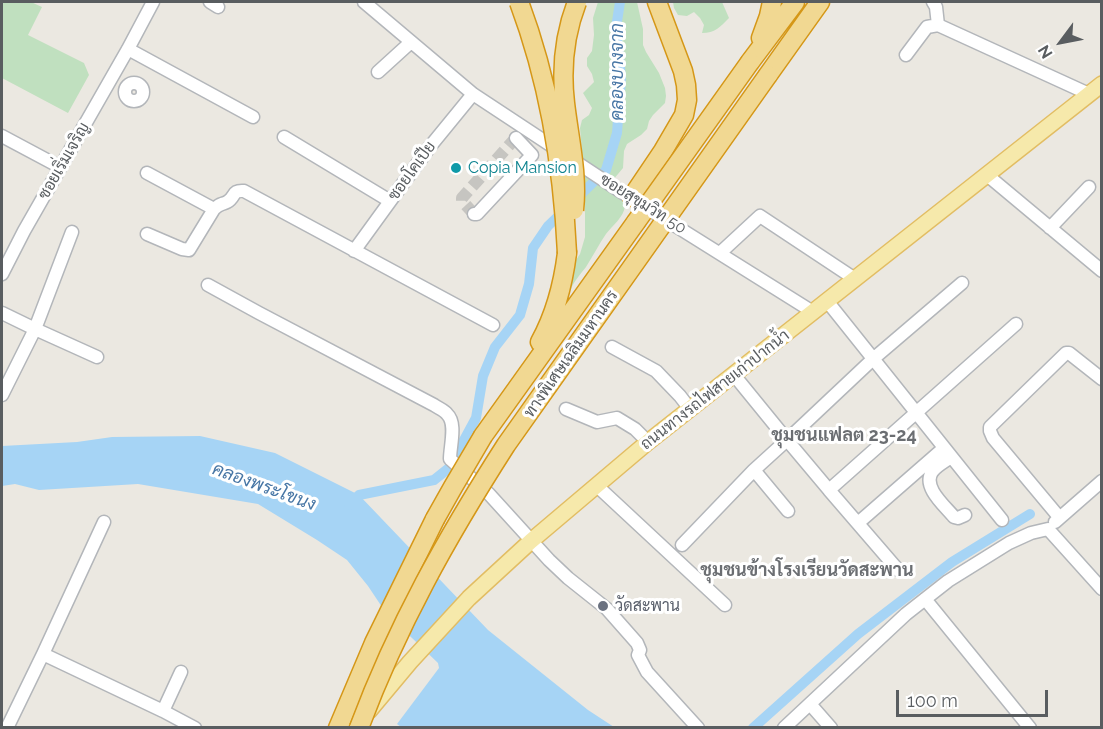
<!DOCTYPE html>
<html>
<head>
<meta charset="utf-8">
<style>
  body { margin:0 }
  #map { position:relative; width:1103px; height:729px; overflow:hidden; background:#ebe8e1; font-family:Raleway,sans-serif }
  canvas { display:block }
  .frame { position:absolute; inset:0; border:3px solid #595d60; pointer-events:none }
  .north { position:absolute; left:1031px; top:12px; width:60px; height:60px; -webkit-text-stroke:4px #fff; paint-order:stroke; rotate:238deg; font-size:16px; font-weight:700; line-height:24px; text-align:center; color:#595d60 }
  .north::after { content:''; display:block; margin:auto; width:21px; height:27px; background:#595d60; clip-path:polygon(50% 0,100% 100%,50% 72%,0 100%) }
  .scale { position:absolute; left:896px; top:690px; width:152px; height:27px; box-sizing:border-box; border:3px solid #595d60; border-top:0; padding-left:8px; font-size:18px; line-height:21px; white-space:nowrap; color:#595d60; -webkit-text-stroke:4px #fff; paint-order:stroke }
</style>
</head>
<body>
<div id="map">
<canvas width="1103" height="729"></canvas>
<div class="frame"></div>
<div class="north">N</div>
<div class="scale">100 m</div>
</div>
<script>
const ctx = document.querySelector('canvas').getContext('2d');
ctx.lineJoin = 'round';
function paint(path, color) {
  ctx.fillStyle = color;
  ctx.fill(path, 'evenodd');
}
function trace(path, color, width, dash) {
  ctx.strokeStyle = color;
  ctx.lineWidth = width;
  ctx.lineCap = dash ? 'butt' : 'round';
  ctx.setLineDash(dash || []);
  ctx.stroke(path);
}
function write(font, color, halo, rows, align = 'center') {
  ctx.font = font + ' Raleway,Sarabun,sans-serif';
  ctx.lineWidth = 6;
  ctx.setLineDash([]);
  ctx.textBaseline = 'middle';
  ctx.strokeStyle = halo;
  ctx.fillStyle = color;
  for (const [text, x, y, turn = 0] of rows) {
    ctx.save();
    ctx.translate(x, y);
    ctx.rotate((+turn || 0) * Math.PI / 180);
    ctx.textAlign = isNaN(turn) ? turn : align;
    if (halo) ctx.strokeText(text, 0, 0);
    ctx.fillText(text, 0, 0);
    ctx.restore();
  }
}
paint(new Path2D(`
  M2 2H31L42 7 28 35 84 63 89 75 68 113 2 78Z
  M598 2H637L643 29V45L646 52 659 73 665 88 666 96 665 103 653 115 649 121 647 129 641 135 627 144 624 151 623 168 613 180C617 187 625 198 625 206 624 217 612 226 606 234 599 244 593 256 586 267 579 276 572 283 569 295L562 299 566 275 580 254 585 237V187L580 128 582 120 589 115 592 108 583 93 594 82 592 74 587 66V58L592 51 594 35 593 18Z
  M673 2H722L729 18C720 27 715 33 702 33L704 25 700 18 694 12 687 16 678 15 674 8Z`), '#c0e0bf');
paint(new Path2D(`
  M200 436 275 453 359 495 488 630 588 710 614 727H401L397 724 439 668 438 663 386 613 368 586 347 560 317 540 258 504 138 484 39 490 15 484 2 486V446L77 442 112 437Z`), '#a6d4f5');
trace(new Path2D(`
  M349 505 359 495 434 480 449 468 476 418 483 376 495 347 520 315 529 284 533 248 548 226 606 170 617 133 621 78 616 28 620 2
  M753 728 858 634 952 562 1030 514`), '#a6d4f5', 10);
trace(new Path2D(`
  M474 214 462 201V198L513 141`), '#c6c5c1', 12, [12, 6]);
const minor = new Path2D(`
  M210 2 218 7
  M364 2 473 94 623 193 813 312
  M933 2 936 7 938 25
  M128 49 253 117
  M906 55 927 27 938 25 1089 94
  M378 72 411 42
  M125 92a9 9 0 1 1 18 0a9 9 0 1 1-18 0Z
  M2 136 60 167
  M284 137 390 201
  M147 173 214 209
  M987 175 1102 271
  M474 214H477L532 155 516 138
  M1050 228 1089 187
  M147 234 182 249 189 250 214 209C220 203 221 205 227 202 236 197 231 190 244 191L493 325
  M354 251 428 149 473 94
  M720 253 760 216 855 279
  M2 274 24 231 128 49 153 2
  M208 285 259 313 434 405C438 408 444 410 447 414 457 423 450 446 450 459L489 494 549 560 568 578 607 609 637 643 640 650 638 655 647 672 698 728
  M827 301 1002 520
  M2 313 35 329 72 232
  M612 347 656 371 680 396 690 409
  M2 395 35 329 97 357
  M566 409 597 422 617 418 635 429 648 442
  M951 457C946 461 936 466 932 472 922 487 945 506 954 517L958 518 965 515
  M754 470 788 511
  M596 485 725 605
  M829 490 787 440 873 359 962 283
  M1059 517 993 438 990 431V427L1066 353H1069L1102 379
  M1055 522 1102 481
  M858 523 944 448
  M682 545 754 470 787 440 734 375
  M898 570 829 490 1016 324
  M925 599 1030 728
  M43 654 163 711 195 728
  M810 704 831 728
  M163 711 181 672
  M7 728 43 654 104 522
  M784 728 906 614 948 581 1009 543 1031 533 1048 529 1102 589`);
const major = new Path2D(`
  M369 711 410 662 469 598 531 541 648 442 1102 84`);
const highway = new Path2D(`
  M761 38 769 16 772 2
  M750 62 795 2
  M768 75 820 2
  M632 197 663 151 684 115 687 100 686 85 683 71 657 2
  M540 342C556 313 563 285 567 253
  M483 436 636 222
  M338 728 374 643 435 519`);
trace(minor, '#b3b6ba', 15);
trace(major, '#e2bd63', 18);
trace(highway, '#d59717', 21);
trace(minor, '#fff', 12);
trace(major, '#f6e9ab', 15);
trace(highway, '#f1d892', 18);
const highwayBridge = new Path2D(`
  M519 2C549 82 563 167 567 253
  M574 210C578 174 569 138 565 103 561 69 565 33 577 2
  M636 222 750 62
  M435 519 453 487 483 436
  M359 728C397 626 447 537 506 445L768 75`);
trace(highwayBridge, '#d59717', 21, []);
trace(highwayBridge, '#f1d892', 18);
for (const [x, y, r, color] of [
  [456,168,6,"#0f9aa8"],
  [603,606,6,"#6b7280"]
]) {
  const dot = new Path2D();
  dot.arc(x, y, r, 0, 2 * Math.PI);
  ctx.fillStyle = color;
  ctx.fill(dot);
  trace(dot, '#fff', 2);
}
write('16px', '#595d60', '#fff', [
  ["ซอยเริ่มเจริญ",64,161,-60],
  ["ซอยโคเปีย",412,171,-54],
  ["ซอยสุขุมวิท 50",643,204,32],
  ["ทางพิเศษเฉลิมมหานคร",571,354,-55],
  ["ถนนทางรถไฟสายเก่าปากน้ำ",715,390,-38]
]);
write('16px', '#0d838f', '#fff', [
  ["Copia Mansion",468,168]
], 'left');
write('16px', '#5b616d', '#fff', [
  ["วัดสะพาน",615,606]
], 'left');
write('italic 18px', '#4776a5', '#fff', [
  ["คลองบางจาก",618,72,-90],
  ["คลองพระโขนง",264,487,20]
]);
write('bold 18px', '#6b6e72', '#fff', [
  ["ชุมชนแฟลต 23-24",844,436],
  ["ชุมชนข้างโรงเรียนวัดสะพาน",807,571]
]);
</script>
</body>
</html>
